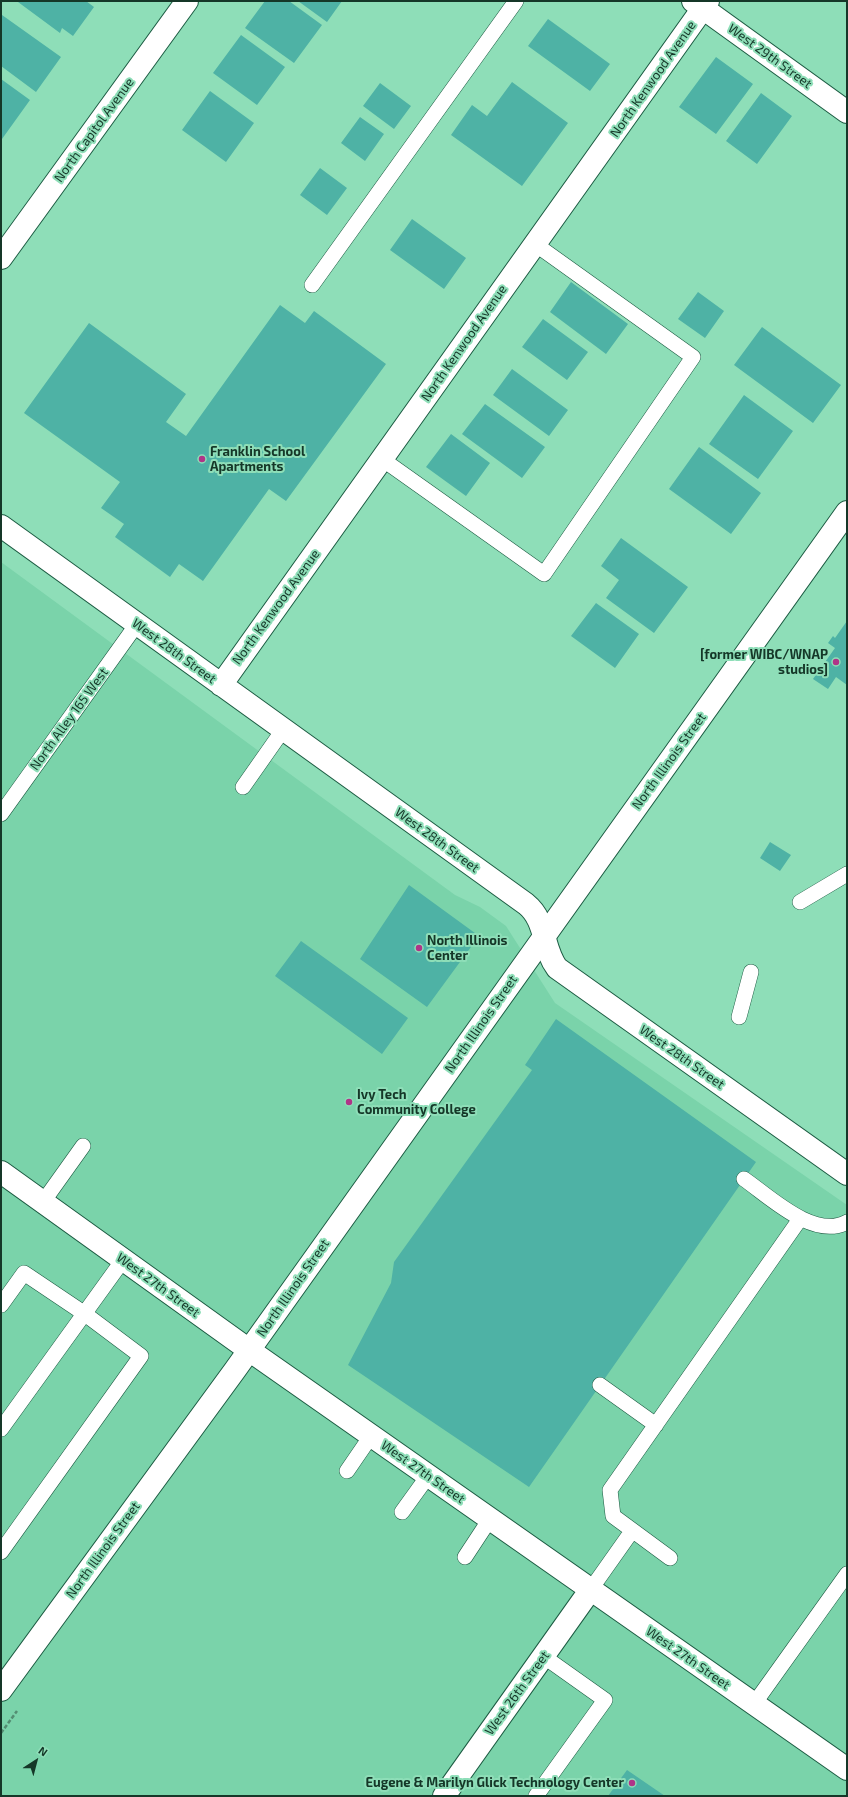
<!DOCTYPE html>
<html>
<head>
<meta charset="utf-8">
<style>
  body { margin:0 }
  #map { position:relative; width:848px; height:1797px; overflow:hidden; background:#8edeb8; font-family:"Exo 2",sans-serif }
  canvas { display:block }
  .frame { position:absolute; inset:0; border:2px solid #153728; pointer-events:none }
  .north { position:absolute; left:16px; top:1741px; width:40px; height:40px; -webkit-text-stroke:3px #8edeb8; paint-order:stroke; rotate:36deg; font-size:11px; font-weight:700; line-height:16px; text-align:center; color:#153728 }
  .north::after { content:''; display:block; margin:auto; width:14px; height:18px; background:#153728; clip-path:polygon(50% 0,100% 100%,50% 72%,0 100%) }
</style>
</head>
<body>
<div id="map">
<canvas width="848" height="1797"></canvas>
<div class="frame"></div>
<div class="north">N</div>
</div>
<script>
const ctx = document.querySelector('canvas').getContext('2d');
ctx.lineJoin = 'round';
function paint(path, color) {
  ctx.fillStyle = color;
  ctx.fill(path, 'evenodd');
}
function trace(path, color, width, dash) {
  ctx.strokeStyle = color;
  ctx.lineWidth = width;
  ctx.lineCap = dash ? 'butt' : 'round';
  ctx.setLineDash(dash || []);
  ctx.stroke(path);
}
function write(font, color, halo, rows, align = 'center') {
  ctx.font = font + ' "Exo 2",sans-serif';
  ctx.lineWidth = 4;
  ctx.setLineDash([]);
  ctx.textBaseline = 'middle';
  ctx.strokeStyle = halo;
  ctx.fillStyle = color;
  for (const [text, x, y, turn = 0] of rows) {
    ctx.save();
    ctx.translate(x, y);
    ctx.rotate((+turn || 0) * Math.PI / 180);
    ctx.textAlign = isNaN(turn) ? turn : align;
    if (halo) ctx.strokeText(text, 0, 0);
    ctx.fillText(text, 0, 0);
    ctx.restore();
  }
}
paint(new Path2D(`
  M1 562 455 895 480 907 506 926 555 1003 847 1205V1796H1Z`), '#7ad3aa');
paint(new Path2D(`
  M19 1H86L94 7 73 36 62 28 60 33 18 2Z
  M265 1H289L322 25 294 63 245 28Z
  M298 1H342L327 22Z
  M2 15 61 57 36 92 1 66Z
  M548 19 610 64 590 91 528 46Z
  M241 35 285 67 257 105 213 73Z
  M716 57 753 84 716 134 679 107Z
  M1 79 30 100 2 139 1 138Z
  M512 82 568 123 522 186 451 135 472 105 487 116Z
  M380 83 411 106 394 129 363 106Z
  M210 91 254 123 226 162 182 130Z
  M761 93 792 116 757 164 726 141Z
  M360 117 384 134 365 161 341 143Z
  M320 168 347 188 327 215 300 195Z
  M412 219 466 258 444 289 390 250Z
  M571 282 628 324 606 354 550 312Z
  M698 292 724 311 705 338 678 319Z
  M280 305 305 323 314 311 386 364 286 501 269 489 203 581 179 564 170 577 115 537 124 524 101 508 120 482 24 413 89 323 186 394 166 422 186 436Z
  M543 319 588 352 567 380 522 347Z
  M762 327 841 385 813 423 734 365Z
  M512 369 568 410 549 436 493 395Z
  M744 395 793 431 758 479 709 444Z
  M485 404 545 447 522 478 462 434Z
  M451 434 490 463 466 496 426 467Z
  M699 447 761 493 731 534 669 489Z
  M621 538 688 587 654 633 606 598 619 580 601 566Z
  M596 603 639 634 615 668 571 636Z
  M847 621V685L836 677 828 689 813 679 835 648 828 643 833 636 835 638Z
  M770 842 791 855 780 871 760 858Z
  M409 885 479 936 427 1007 360 959Z
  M301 941 408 1018 382 1054 275 976Z
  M556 1019 756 1162 529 1487 348 1365 391 1283 394 1262 532 1070 525 1065Z
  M627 1770 665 1796H608Z`), '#4eb2a5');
const service = new Path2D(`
  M312 285 516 1
  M382 459 544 574 693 357 535 244
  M243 787 283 730
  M1 814 137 624
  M800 902 847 874
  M739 1017 751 972
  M744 1179C770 1197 814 1240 847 1222
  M43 1202 83 1146
  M1 1305 24 1273 85 1314 141 1356 1 1552
  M600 1385 656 1425
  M1 1429 123 1260
  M347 1471 371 1436
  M402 1512 428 1476
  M465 1557 490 1519
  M670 1558 613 1516 610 1490 800 1219
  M591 1589 632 1531
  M754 1704 847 1574
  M536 1796 605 1700 543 1656`);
const minor = new Path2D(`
  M1 526 526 904C547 921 542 948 557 968L847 1174
  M221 685 708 1
  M1 1172 249 1350 847 1769
  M444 1796 591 1589`);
const secondary = new Path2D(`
  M693 1 847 112
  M1 258 187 1
  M1 1690 235 1370 847 512`);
trace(service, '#1c5b42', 16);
trace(minor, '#1c5b42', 24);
trace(secondary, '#1c5b42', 24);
trace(new Path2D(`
  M1 1733 17 1711`), '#538d72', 2.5, [4, 2]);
trace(service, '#fff', 15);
trace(minor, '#fff', 22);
trace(secondary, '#fff', 22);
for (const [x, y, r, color] of [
  [202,459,4,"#af3488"],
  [836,662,4,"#af3488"],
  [419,948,4,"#af3488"],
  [349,1102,4,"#af3488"],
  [632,1783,4,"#af3488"]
]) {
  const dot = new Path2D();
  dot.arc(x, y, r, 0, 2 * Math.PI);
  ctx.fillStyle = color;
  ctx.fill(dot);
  trace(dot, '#8edeb8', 1.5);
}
write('13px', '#153728', '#8edeb8', [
  ["West 29th Street",770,56,36],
  ["North Kenwood Avenue",653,79,-55],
  ["North Capitol Avenue",94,130,-54],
  ["North Kenwood Avenue",464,343,-55],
  ["North Kenwood Avenue",276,607,-54],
  ["West 28th Street",174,651,36],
  ["North Alley 165 West",69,719,-54],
  ["North Illinois Street",669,761,-54],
  ["West 28th Street",437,840,36],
  ["North Illinois Street",481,1024,-55],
  ["West 28th Street",682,1057,35],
  ["West 27th Street",158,1285,36],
  ["North Illinois Street",293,1288,-55],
  ["West 27th Street",423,1472,35],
  ["North Illinois Street",103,1550,-54],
  ["West 27th Street",688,1658,35],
  ["West 26th Street",517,1693,-54]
]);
write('bold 13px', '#153728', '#8edeb8', [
  ["Franklin School",210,452],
  ["Apartments",210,467],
  ["[former WIBC/WNAP",828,655,"right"],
  ["studios]",828,670,"right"],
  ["North Illinois",427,941],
  ["Center",427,956],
  ["Ivy Tech",357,1095],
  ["Community College",357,1110],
  ["Eugene & Marilyn Glick Technology Center",624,1783,"right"]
], 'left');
</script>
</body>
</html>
